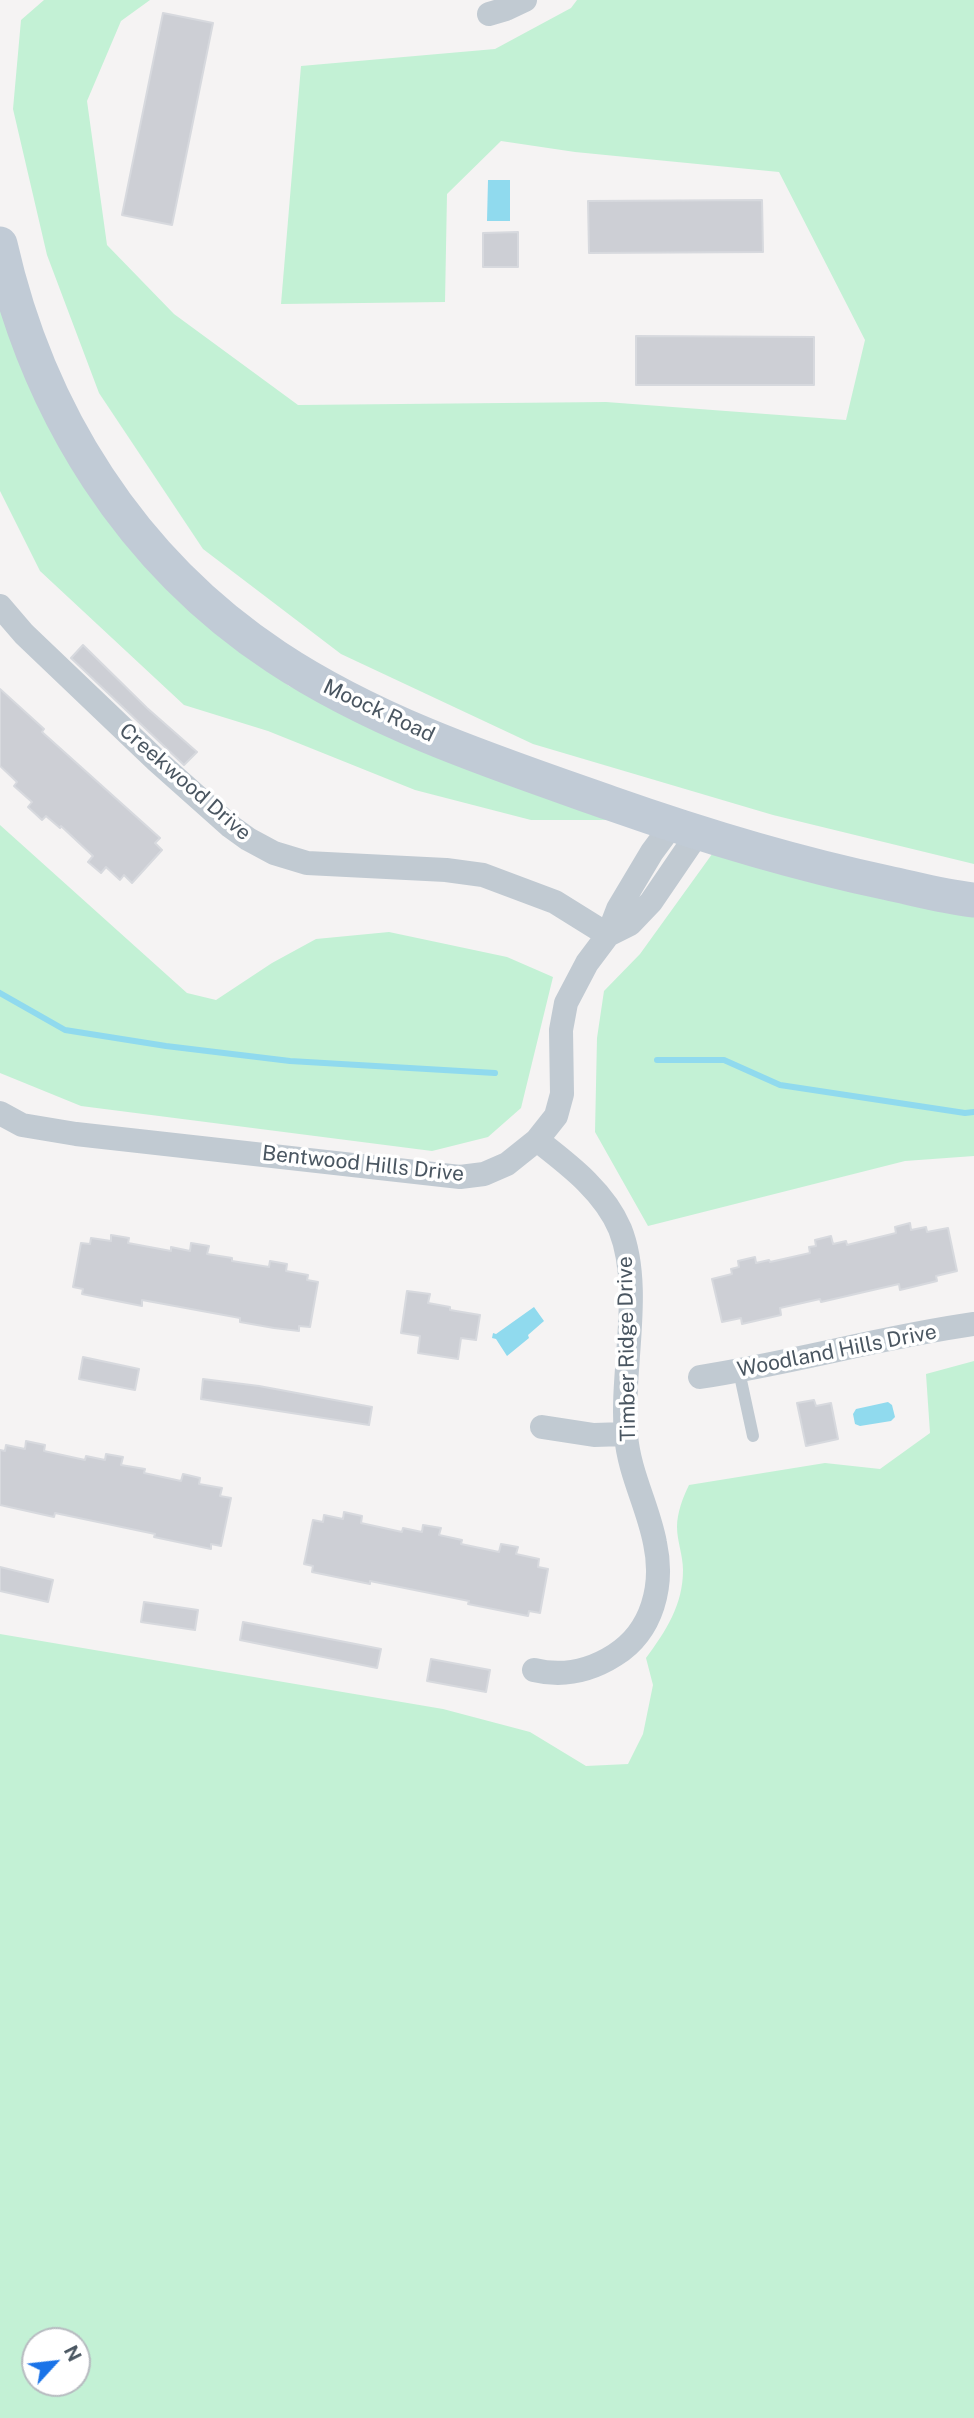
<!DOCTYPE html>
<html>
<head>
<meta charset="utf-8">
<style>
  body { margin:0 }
  #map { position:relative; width:974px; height:2418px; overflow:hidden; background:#f5f3f3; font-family:"Public Sans",sans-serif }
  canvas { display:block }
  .north { position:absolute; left:21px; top:2327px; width:70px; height:70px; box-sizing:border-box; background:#fff; border:2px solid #b7bbc0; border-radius:50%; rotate:63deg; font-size:19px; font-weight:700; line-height:28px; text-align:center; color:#4a5661 }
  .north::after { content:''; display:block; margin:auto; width:24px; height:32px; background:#1a73e8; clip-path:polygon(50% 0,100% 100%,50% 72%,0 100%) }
</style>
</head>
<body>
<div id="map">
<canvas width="974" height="2418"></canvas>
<div class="north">N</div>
</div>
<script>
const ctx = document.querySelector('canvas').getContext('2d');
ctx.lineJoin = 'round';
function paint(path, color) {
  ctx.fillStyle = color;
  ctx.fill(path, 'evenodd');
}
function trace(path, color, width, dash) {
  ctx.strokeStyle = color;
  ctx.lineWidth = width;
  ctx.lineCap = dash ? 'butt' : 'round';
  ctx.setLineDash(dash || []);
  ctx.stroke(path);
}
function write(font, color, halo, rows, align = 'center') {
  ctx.font = font + ' "Public Sans",sans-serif';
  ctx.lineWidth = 7;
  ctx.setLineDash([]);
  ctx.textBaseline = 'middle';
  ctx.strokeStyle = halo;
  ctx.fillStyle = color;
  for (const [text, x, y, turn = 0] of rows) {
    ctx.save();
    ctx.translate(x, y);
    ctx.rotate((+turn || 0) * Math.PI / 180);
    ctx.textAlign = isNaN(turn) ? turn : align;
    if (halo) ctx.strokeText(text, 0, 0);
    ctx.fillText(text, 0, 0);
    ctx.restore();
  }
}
paint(new Path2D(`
  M44 0H150L121 21 87 101 107 245 174 314 298 405 606 402 846 420 865 340 779 172 575 152 501 141 447 194 445 302 281 304 301 66 495 49 571 8 577 0H974V864L773 815 533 744 341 654 203 549 99 393 47 255 13 109 21 20Z
  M0 288 16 350 210 625 289 686 611 820H531L415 790 268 731 184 705 40 571 0 491Z
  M0 825 187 993 216 1000 272 963 316 939 389 932 507 957 553 977 521 1108 488 1137 432 1151 81 1106 0 1073Z
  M715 850 974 914V1156L905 1161 648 1226 595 1132 597 1038 604 991 640 954Z
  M974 1361V2418H0V1634L443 1709 530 1732 586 1766 628 1764 643 1734 653 1685 646 1658C666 1631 683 1605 683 1570 683 1555 677 1541 677 1527 677 1513 683 1497 689 1485L825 1463 880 1469 930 1433 926 1374ZM35 2341H77V2383H35Z`), '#c3f1d5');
paint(new Path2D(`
  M488 180H510V221H487Z
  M534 1307 544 1321 528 1335 529 1338 507 1356 496 1339 492 1338 493 1333 496 1334Z
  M888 1402 892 1405 895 1417 891 1421 860 1426 855 1424 853 1414 856 1409Z`), '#90daee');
trace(new Path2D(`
  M0 993 65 1030 166 1046 290 1061 495 1073
  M657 1060H724L780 1085 965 1113 974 1112`), '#90daee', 6);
const building = new Path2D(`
  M163 13 213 23 172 225 122 215Z
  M762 200 763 252 589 253 588 201Z
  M518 232V267H483V233Z
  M636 336 814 337V385H636Z
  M83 645 147 708 197 752 184 765 71 658Z
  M0 689 44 729 42 732 160 838 155 843 162 850 132 883 124 875 120 880 106 867 101 873 88 862 93 856 61 826 60 828 46 816 42 820 28 807 32 802 14 786 17 782 0 766Z
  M910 1223 911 1230 926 1227 927 1232 948 1228 957 1271 936 1276 937 1281 900 1290 899 1284 821 1302 820 1299 780 1308 781 1315 742 1324 741 1318 722 1322 712 1279 732 1274 731 1269 739 1267 738 1261 755 1257 756 1263 769 1260 770 1262 810 1253 809 1247 816 1246 815 1240 831 1236 833 1244 846 1241 847 1245 896 1233 895 1227Z
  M111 1235 129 1238 128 1243 171 1251V1247L190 1251 191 1243 209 1246 207 1254 232 1258V1261L269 1267 270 1261 287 1264 286 1271 308 1275 307 1280 318 1282 310 1327 299 1326V1331L274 1328 240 1322V1318L142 1300V1306L82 1294 83 1289 73 1287 81 1243 90 1244 91 1238 111 1241Z
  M407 1291 430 1294 428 1303 450 1307V1310L480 1315 476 1340 461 1338 458 1359 418 1353 420 1336 401 1333Z
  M83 1357 139 1369 135 1390 79 1379Z
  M203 1379 259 1386 372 1407 369 1425 201 1399Z
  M814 1400 816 1406 831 1403 838 1439 806 1446 797 1403Z
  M26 1441 45 1445 44 1451 85 1460 86 1456 105 1460 106 1454 123 1457 121 1465 145 1469 144 1473 181 1481 183 1474 200 1478 199 1484 222 1488 220 1496 231 1498 221 1546 211 1544V1549L154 1537 155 1534 55 1513 54 1517 0 1505V1450L5 1451 6 1445 25 1449Z
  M344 1512 362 1516 361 1523 402 1532 403 1528 422 1532 423 1525 441 1528 439 1535 462 1540 461 1544 499 1552 501 1544 518 1547 516 1554 539 1559 538 1567 548 1569 540 1613 529 1611 528 1616 468 1604 469 1601 370 1581V1584L312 1572 313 1566 304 1564 313 1520 323 1522 324 1515 343 1519Z
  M0 1567 53 1580 48 1602 0 1591Z
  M144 1602 198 1610 195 1630 141 1622Z
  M243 1622 381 1649 377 1668 240 1640Z
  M431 1659 490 1670 486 1692 427 1681Z`);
paint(building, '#cdcfd5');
trace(building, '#d7d9de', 2);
trace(new Path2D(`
  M739 1371 753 1436`), '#c1cad2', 12);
trace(new Path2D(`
  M489 14 506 9 525 0
  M0 606 24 634 157 761 230 826 248 839 274 853 307 863 446 870 483 875 555 902 608 935
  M608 935 630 924 651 902 698 833
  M0 1113 22 1125 76 1134 460 1177 484 1174 507 1164 537 1140 556 1116 562 1094 561 1030 566 1003 587 963 608 935 618 909 652 852 672 825
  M700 1377C792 1363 882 1337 974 1324
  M542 1427 594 1435 625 1434
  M534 1670C563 1677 590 1671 615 1655 653 1631 664 1585 655 1543 648 1506 629 1473 626 1435 620 1372 644 1289 620 1229 604 1191 569 1165 537 1140`), '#c1cad2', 24);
trace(new Path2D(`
  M0 244C38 413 131 561 276 657 377 724 496 763 610 803 701 835 793 863 888 883 916 889 945 897 974 900`), '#c1cbd6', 35);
write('21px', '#4a5661', '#fff', [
  ["Moock Road",379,711,25],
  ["Creekwood Drive",185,782,41],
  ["Bentwood Hills Drive",363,1164,6],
  ["Timber Ridge Drive",627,1349,-91],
  ["Woodland Hills Drive",837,1351,-11]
]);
</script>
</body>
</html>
